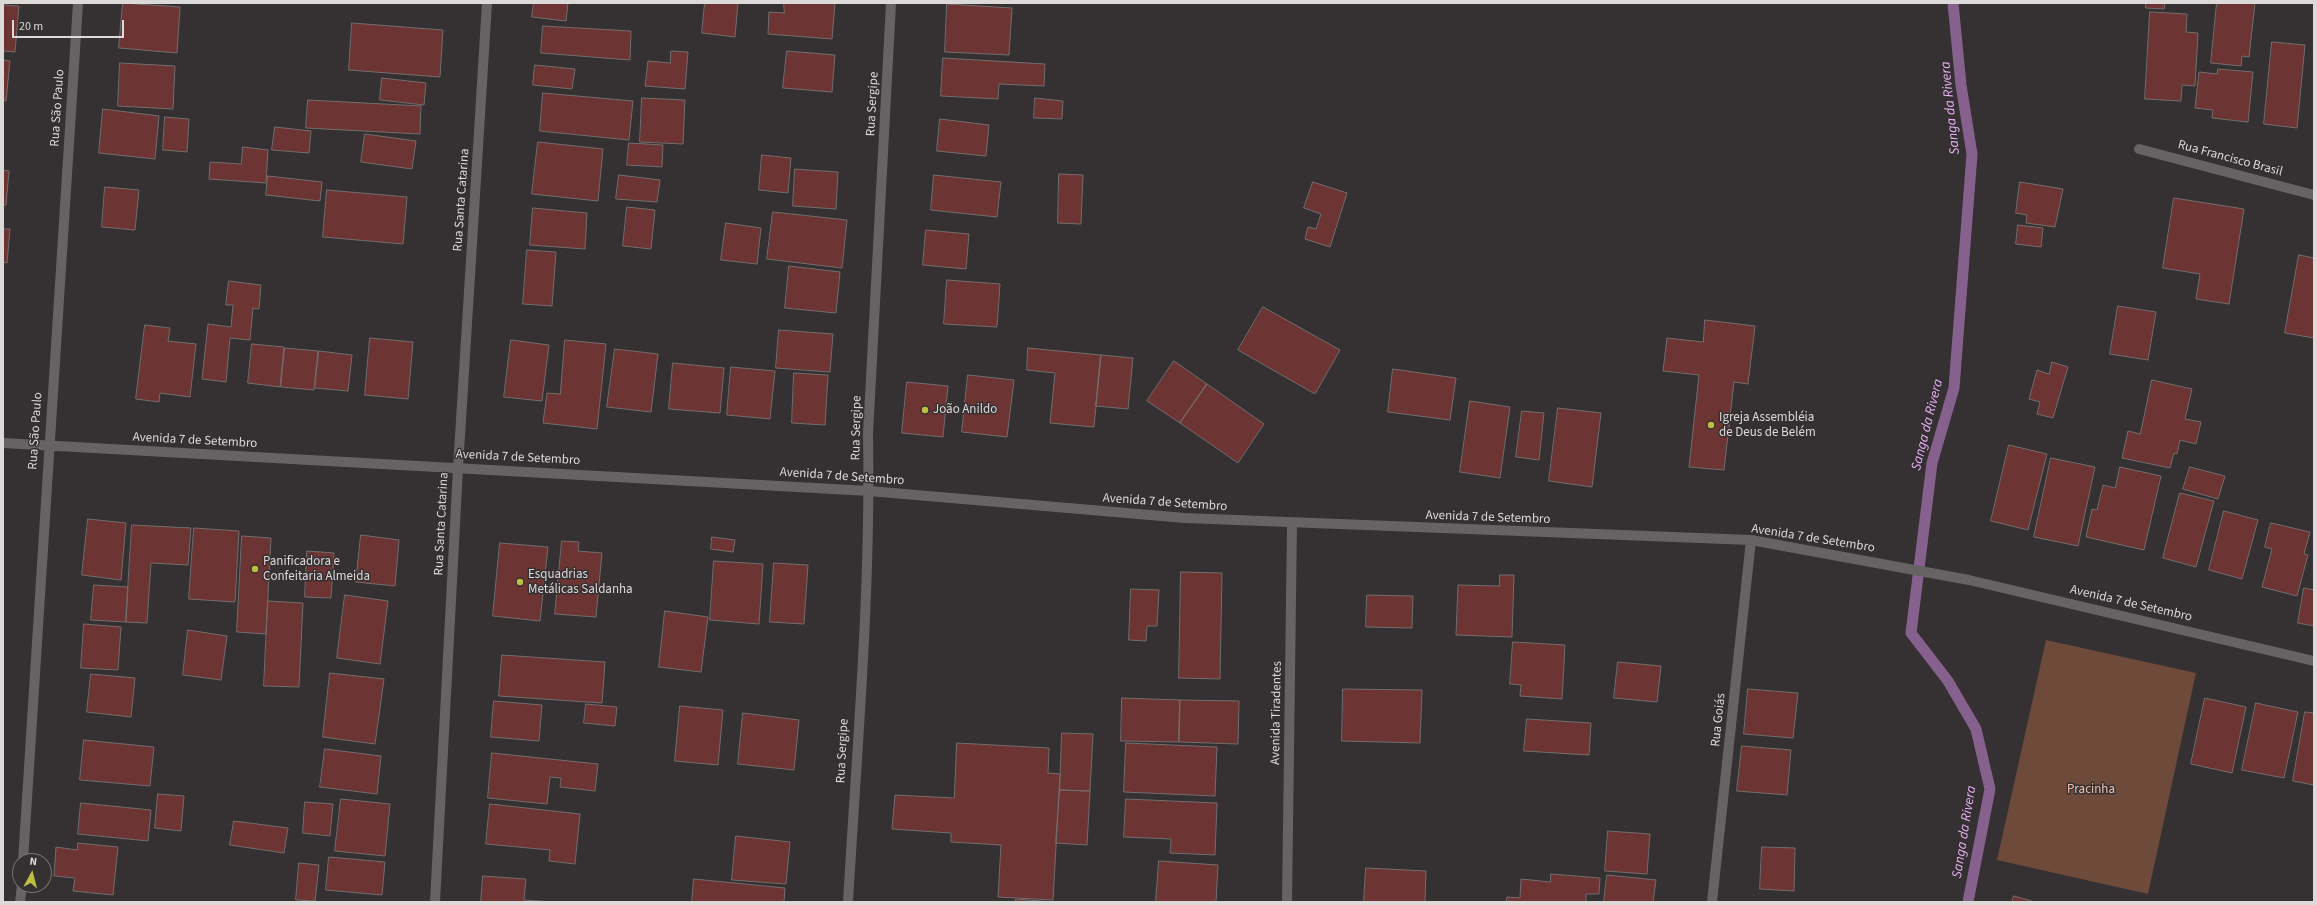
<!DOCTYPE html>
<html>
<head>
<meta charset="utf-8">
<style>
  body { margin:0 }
  #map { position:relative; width:2317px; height:905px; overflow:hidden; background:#353032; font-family:"Source Sans 3",sans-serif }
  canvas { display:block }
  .frame { position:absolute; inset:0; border:4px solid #dcd9d9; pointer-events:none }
  .north { position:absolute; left:12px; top:853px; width:40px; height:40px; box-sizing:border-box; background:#353032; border:1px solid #787475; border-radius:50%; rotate:7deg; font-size:11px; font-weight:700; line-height:16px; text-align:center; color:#dcd9d9 }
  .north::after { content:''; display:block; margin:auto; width:14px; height:18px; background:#bfbe42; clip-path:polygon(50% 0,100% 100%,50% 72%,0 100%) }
  .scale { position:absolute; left:12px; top:20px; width:112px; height:18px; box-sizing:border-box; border:2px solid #dcd9d9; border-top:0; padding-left:5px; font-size:12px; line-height:14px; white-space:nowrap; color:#dcd9d9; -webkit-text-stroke:3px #353032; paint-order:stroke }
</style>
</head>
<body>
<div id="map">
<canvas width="2317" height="905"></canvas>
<div class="frame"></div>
<div class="north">N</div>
<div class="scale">20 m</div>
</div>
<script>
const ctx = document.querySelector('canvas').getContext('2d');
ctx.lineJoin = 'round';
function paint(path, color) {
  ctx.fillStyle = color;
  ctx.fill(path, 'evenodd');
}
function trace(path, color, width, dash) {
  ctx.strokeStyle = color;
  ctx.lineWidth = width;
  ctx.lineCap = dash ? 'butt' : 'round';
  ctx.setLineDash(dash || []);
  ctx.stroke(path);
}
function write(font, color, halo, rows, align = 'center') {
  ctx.font = font + ' "Source Sans 3",sans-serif';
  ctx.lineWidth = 3;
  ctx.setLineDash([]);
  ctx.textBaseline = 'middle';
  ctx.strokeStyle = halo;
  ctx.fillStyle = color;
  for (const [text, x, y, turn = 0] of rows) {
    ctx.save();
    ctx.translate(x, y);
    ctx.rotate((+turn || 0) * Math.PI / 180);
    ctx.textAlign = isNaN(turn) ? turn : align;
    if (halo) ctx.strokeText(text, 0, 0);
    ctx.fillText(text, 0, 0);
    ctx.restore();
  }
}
paint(new Path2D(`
  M2046 640 2196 673 2148 894 1997 860Z`), '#6e4a3a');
trace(new Path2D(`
  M1953 3 1961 85 1972 154 1954 388 1932 463 1911 633 1948 681 1976 729 1990 789 1968 902`), '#86618e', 11);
const building = new Path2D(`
  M123 3 180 7 177 53 119 48Z
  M534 3H568L566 21 532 17Z
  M705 3H738L735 37 702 33Z
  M784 3H835L832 39 768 34 769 12 784 13Z
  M2146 3H2165L2164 9 2146 8Z
  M2217 3H2255L2249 57 2242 56 2241 66 2211 63Z
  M947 4 1012 8 1009 55 945 52Z
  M3 5 19 6 15 52 3 51Z
  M2150 12 2187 14 2186 32 2198 33 2195 86 2182 85 2181 101 2145 99Z
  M352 23 443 30 440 77 349 70Z
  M543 26 631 31 630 60 541 53Z
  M2272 42 2305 45 2297 128 2264 124Z
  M671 51 688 52 685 89 645 86 648 61 670 63Z
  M787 51 835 55 832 92 783 88Z
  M943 58 1045 64 1044 86 999 84 998 99 941 96Z
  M3 60 10 61 6 101 3 100Z
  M120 63 175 66 173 109 118 106Z
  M535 65 575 69 572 89 533 85Z
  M2218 69 2253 72 2248 122 2212 118 2213 110 2195 108 2199 72 2217 74Z
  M382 78 426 83 424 105 380 100Z
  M543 93 633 101 629 140 540 131Z
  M642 98 685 100 683 144 640 142Z
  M1035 98 1063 101 1062 119 1034 118Z
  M308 100 421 106 420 134 306 128Z
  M103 109 159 116 155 159 99 153Z
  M165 117 189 119 187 152 163 150Z
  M940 119 989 125 986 156 937 151Z
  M275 127 311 131 309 153 272 150Z
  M365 134 416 141 412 169 361 162Z
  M538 142 603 149 598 201 532 194Z
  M629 143 663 145 662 167 627 165Z
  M243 147 268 150 266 183 209 179 210 162 241 164Z
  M762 155 791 158 788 193 759 190Z
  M795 169 838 172 836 209 793 206Z
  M3 170 9 171 6 205H3Z
  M1059 174 1083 175 1081 224 1058 223Z
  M619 175 660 180 657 202 616 199Z
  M934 175 1001 182 997 217 931 210Z
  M268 176 322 182 320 201 266 195Z
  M1313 182 1347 193 1330 247 1305 239 1308 227 1316 229 1321 214 1304 208Z
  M2020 182 2063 189 2055 227 2026 223 2027 215 2016 213Z
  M105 187 139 190 135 230 102 227Z
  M327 190 407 197 403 244 323 237Z
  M2174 198 2244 209 2229 304 2196 299 2200 274 2163 268Z
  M627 207 655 210 651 249 623 246Z
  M533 208 587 213 585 249 530 245Z
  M773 212 847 220 842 268 767 259Z
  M726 223 761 228 757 264 721 260Z
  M2018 225 2043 228 2041 247 2016 244Z
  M3 229H10L7 263 3 262Z
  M926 230 969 234 966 269 923 265Z
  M527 250 556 252 552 306 523 304Z
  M2299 255 2314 258V338L2285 333Z
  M789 266 840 272 836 313 785 308Z
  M947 280 1000 284 997 327 944 324Z
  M229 281 261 285 259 309 253 308 250 340 230 338 226 382 202 379 208 324 231 327 233 305H226Z
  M2118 306 2156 312 2148 360 2110 354Z
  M1263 307 1340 350 1315 394 1238 350Z
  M1705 320 1755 326 1748 384 1734 382 1724 470 1689 467 1699 375 1663 371 1667 338 1703 342Z
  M145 325 170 328 168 341 196 344 190 397 160 393 159 402 136 399Z
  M779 330 833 334 830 372 776 368Z
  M370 338 413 342 408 399 365 395Z
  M511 340 549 345 542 401 504 397Z
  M565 340 606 344 597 429 543 423 547 393 560 394Z
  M252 344 284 347 280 387 248 383Z
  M285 348 318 351 314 390 281 387Z
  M1028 348 1101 355 1094 427 1050 423 1055 373 1027 370Z
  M615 349 658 354 651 412 607 407Z
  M319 351 352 355 348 391 315 388Z
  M1101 355 1133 358 1128 409 1096 406Z
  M1174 361 1207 384 1180 423 1147 401Z
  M2052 362 2068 367 2053 418 2037 414 2040 402 2029 399 2037 370 2049 374Z
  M673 363 724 368 720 413 669 409Z
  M731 367 775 371 770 419 727 415Z
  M1393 369 1456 378 1450 420 1388 412Z
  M794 373 828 375 825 425 792 423Z
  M968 375 1014 380 1007 437 962 432Z
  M2152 380 2192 389 2185 419 2201 422 2196 444 2180 440 2177 454 2174 453 2170 468 2122 458 2128 431 2140 434Z
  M907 382 948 386 943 437 902 433Z
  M1207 384 1264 424 1238 463 1180 423Z
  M1470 401 1510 407 1500 478 1460 472Z
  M1558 408 1601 413 1592 487 1549 481Z
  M1522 411 1544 413 1539 460 1516 457Z
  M2009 445 2047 454 2028 530 1991 521Z
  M2051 458 2095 467 2078 546 2034 537Z
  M2120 467 2161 476 2144 550 2086 537 2092 509 2097 510 2103 485 2115 488Z
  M2190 467 2225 476 2218 499 2183 489Z
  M2180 493 2214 501 2196 567 2163 558Z
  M2224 511 2258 520 2242 579 2209 570Z
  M88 519 126 523 121 580 82 575Z
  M2271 523 2310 532 2304 554 2308 555 2297 596 2262 587 2272 549 2265 547Z
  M132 525 191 528 188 565 151 563 147 623 126 622Z
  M194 528 239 531 235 602 189 599Z
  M361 535 399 540 395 586 356 582Z
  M242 536 271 538 266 634 237 632Z
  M712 537 735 540 733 552 711 549Z
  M562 541 579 542 578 551 602 553 596 617 555 614Z
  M500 543 548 547 540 621 493 616Z
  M307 551 334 553 331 598 305 597Z
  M714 561 763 564 759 624 710 620Z
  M774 563 808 565 804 624 770 622Z
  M1181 572 1222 573 1220 679 1179 678Z
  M1500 575H1514L1512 637 1456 635 1458 585 1499 586Z
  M94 585 128 587 126 622 91 620Z
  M2304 588 2314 590V626L2298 623Z
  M1131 589 1159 590 1157 626H1147L1146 641 1129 640Z
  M345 595 388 601 380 664 337 658Z
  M1367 595 1413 596 1412 628 1366 627Z
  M268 601 303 603 299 687 264 686Z
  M665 611 708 617 701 672 659 667Z
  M84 624 121 627 118 670 81 668Z
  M188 630 227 636 221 680 183 675Z
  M1513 642 1565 645 1562 699 1520 696 1521 685 1510 684Z
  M502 655 605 662 602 703 499 696Z
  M1618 662 1661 666 1657 702 1614 698Z
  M330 673 384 679 375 744 323 737Z
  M91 674 135 678 131 717 87 712Z
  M1343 689 1422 690 1420 743 1342 741Z
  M1748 689 1798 693 1793 738 1744 734Z
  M1122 698 1180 700 1179 742 1121 741Z
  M2205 698 2246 707 2232 773 2191 764Z
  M1180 700 1239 701 1238 744 1179 742Z
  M494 701 542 705 539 741 491 737Z
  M2256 703 2298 712 2284 778 2242 770Z
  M586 704 617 707 615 726 584 723Z
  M680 706 723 710 718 765 675 761Z
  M2305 712 2314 713V785L2293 781Z
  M743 713 799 720 794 770 738 764Z
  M1527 719 1591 723 1589 755 1524 751Z
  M1062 733 1093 734 1090 791 1060 790Z
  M84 740 154 747 150 786 80 780Z
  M957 743 1049 748 1048 773 1060 774 1053 900 998 897 1001 845 951 842V833L892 829 895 795 954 798Z
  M1126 743 1217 747 1215 796 1124 792Z
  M1742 746 1791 750 1787 795 1737 791Z
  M325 749 381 756 377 794 320 787Z
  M492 753 598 764 595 791 560 787 561 778 550 777 547 804 488 798Z
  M1060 790 1090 791 1087 845 1056 843Z
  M158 794 184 796 181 831 155 828Z
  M341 799 390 804 385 856 335 851Z
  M1126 799 1217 803 1215 855 1170 853 1171 839 1124 837Z
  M305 802 333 804 330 836 303 833Z
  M81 803 151 810 148 841 78 834Z
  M490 804 580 814 575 864 549 861 550 850 486 844Z
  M234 821 288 828 284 853 230 845Z
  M1608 831 1650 834 1647 874 1605 871Z
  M736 836 790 842 786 884 732 880Z
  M78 843 118 847 113 895 73 891 75 878 54 876 56 847 77 850Z
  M1762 847 1795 848 1794 891 1760 889Z
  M329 857 385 862 382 895 326 890Z
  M1159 861 1218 865 1216 902H1156Z
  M299 863 319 865 315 901 296 900Z
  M1366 868 1426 871 1425 902H1364Z
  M1551 874 1600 878 1599 894H1586V902H1506L1507 897 1520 898 1521 879 1550 882Z
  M1607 875 1656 880 1653 902H1604Z
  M483 876 526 879 524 900 554 902H481Z
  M694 879 785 888 784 902H692Z
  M2014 896 2035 902H2012Z
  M1016 899 1053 902H1016Z`);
paint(building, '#6c3432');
trace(building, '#736d6d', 1);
trace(new Path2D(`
  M2139 149 2314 195
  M3 443 869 491 1185 518 1751 540 1969 580 2314 661
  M23 861 78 3
  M20 902 22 885
  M435 902 458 468 487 3
  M848 902C857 747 871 590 868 434L891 3
  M1287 902 1292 524
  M1712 902 1751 540`), '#656364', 10);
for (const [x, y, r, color] of [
  [925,410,4,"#bfbe42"],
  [1711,425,4,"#bfbe42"],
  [255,569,4,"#bfbe42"],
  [520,582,4,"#bfbe42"]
]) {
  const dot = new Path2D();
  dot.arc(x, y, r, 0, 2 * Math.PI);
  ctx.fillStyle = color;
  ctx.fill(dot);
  trace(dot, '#353032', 1.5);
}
write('13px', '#dcd9d9', '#353032', [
  ["Rua Sergipe",873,104,-87],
  ["Rua São Paulo",58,108,-86],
  ["Rua Francisco Brasil",2230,159,15],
  ["Rua Santa Catarina",462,200,-86],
  ["Rua Sergipe",857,428,-89],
  ["Rua São Paulo",36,431,-86],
  ["Avenida 7 de Setembro",195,441,3],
  ["Avenida 7 de Setembro",518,458,3],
  ["Avenida 7 de Setembro",842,477,4],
  ["Avenida 7 de Setembro",1165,503,4],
  ["Avenida 7 de Setembro",1488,518,2],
  ["Rua Santa Catarina",442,524,-87],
  ["Avenida 7 de Setembro",1813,539,9],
  ["Avenida 7 de Setembro",2131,604,13],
  ["Avenida Tiradentes",1277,713,-89],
  ["Rua Goiás",1719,720,-84],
  ["Rua Sergipe",843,751,-87]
]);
write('13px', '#dcd9d9', '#353032', [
  ["João Anildo",933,410],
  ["Igreja Assembléia",1719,418],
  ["de Deus de Belém",1719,433],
  ["Panificadora e",263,562],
  ["Confeitaria Almeida",263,577],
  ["Esquadrias",528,575],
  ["Metálicas Saldanha",528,590]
], 'left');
write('13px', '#f5c2ab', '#353032', [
  ["Pracinha",2091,790]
]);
write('italic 14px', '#e8b1f5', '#353032', [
  ["Sanga da Rivera",1951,108,-96],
  ["Sanga da Rivera",1928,425,-76],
  ["Sanga da Rivera",1965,832,-81]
]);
</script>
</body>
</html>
